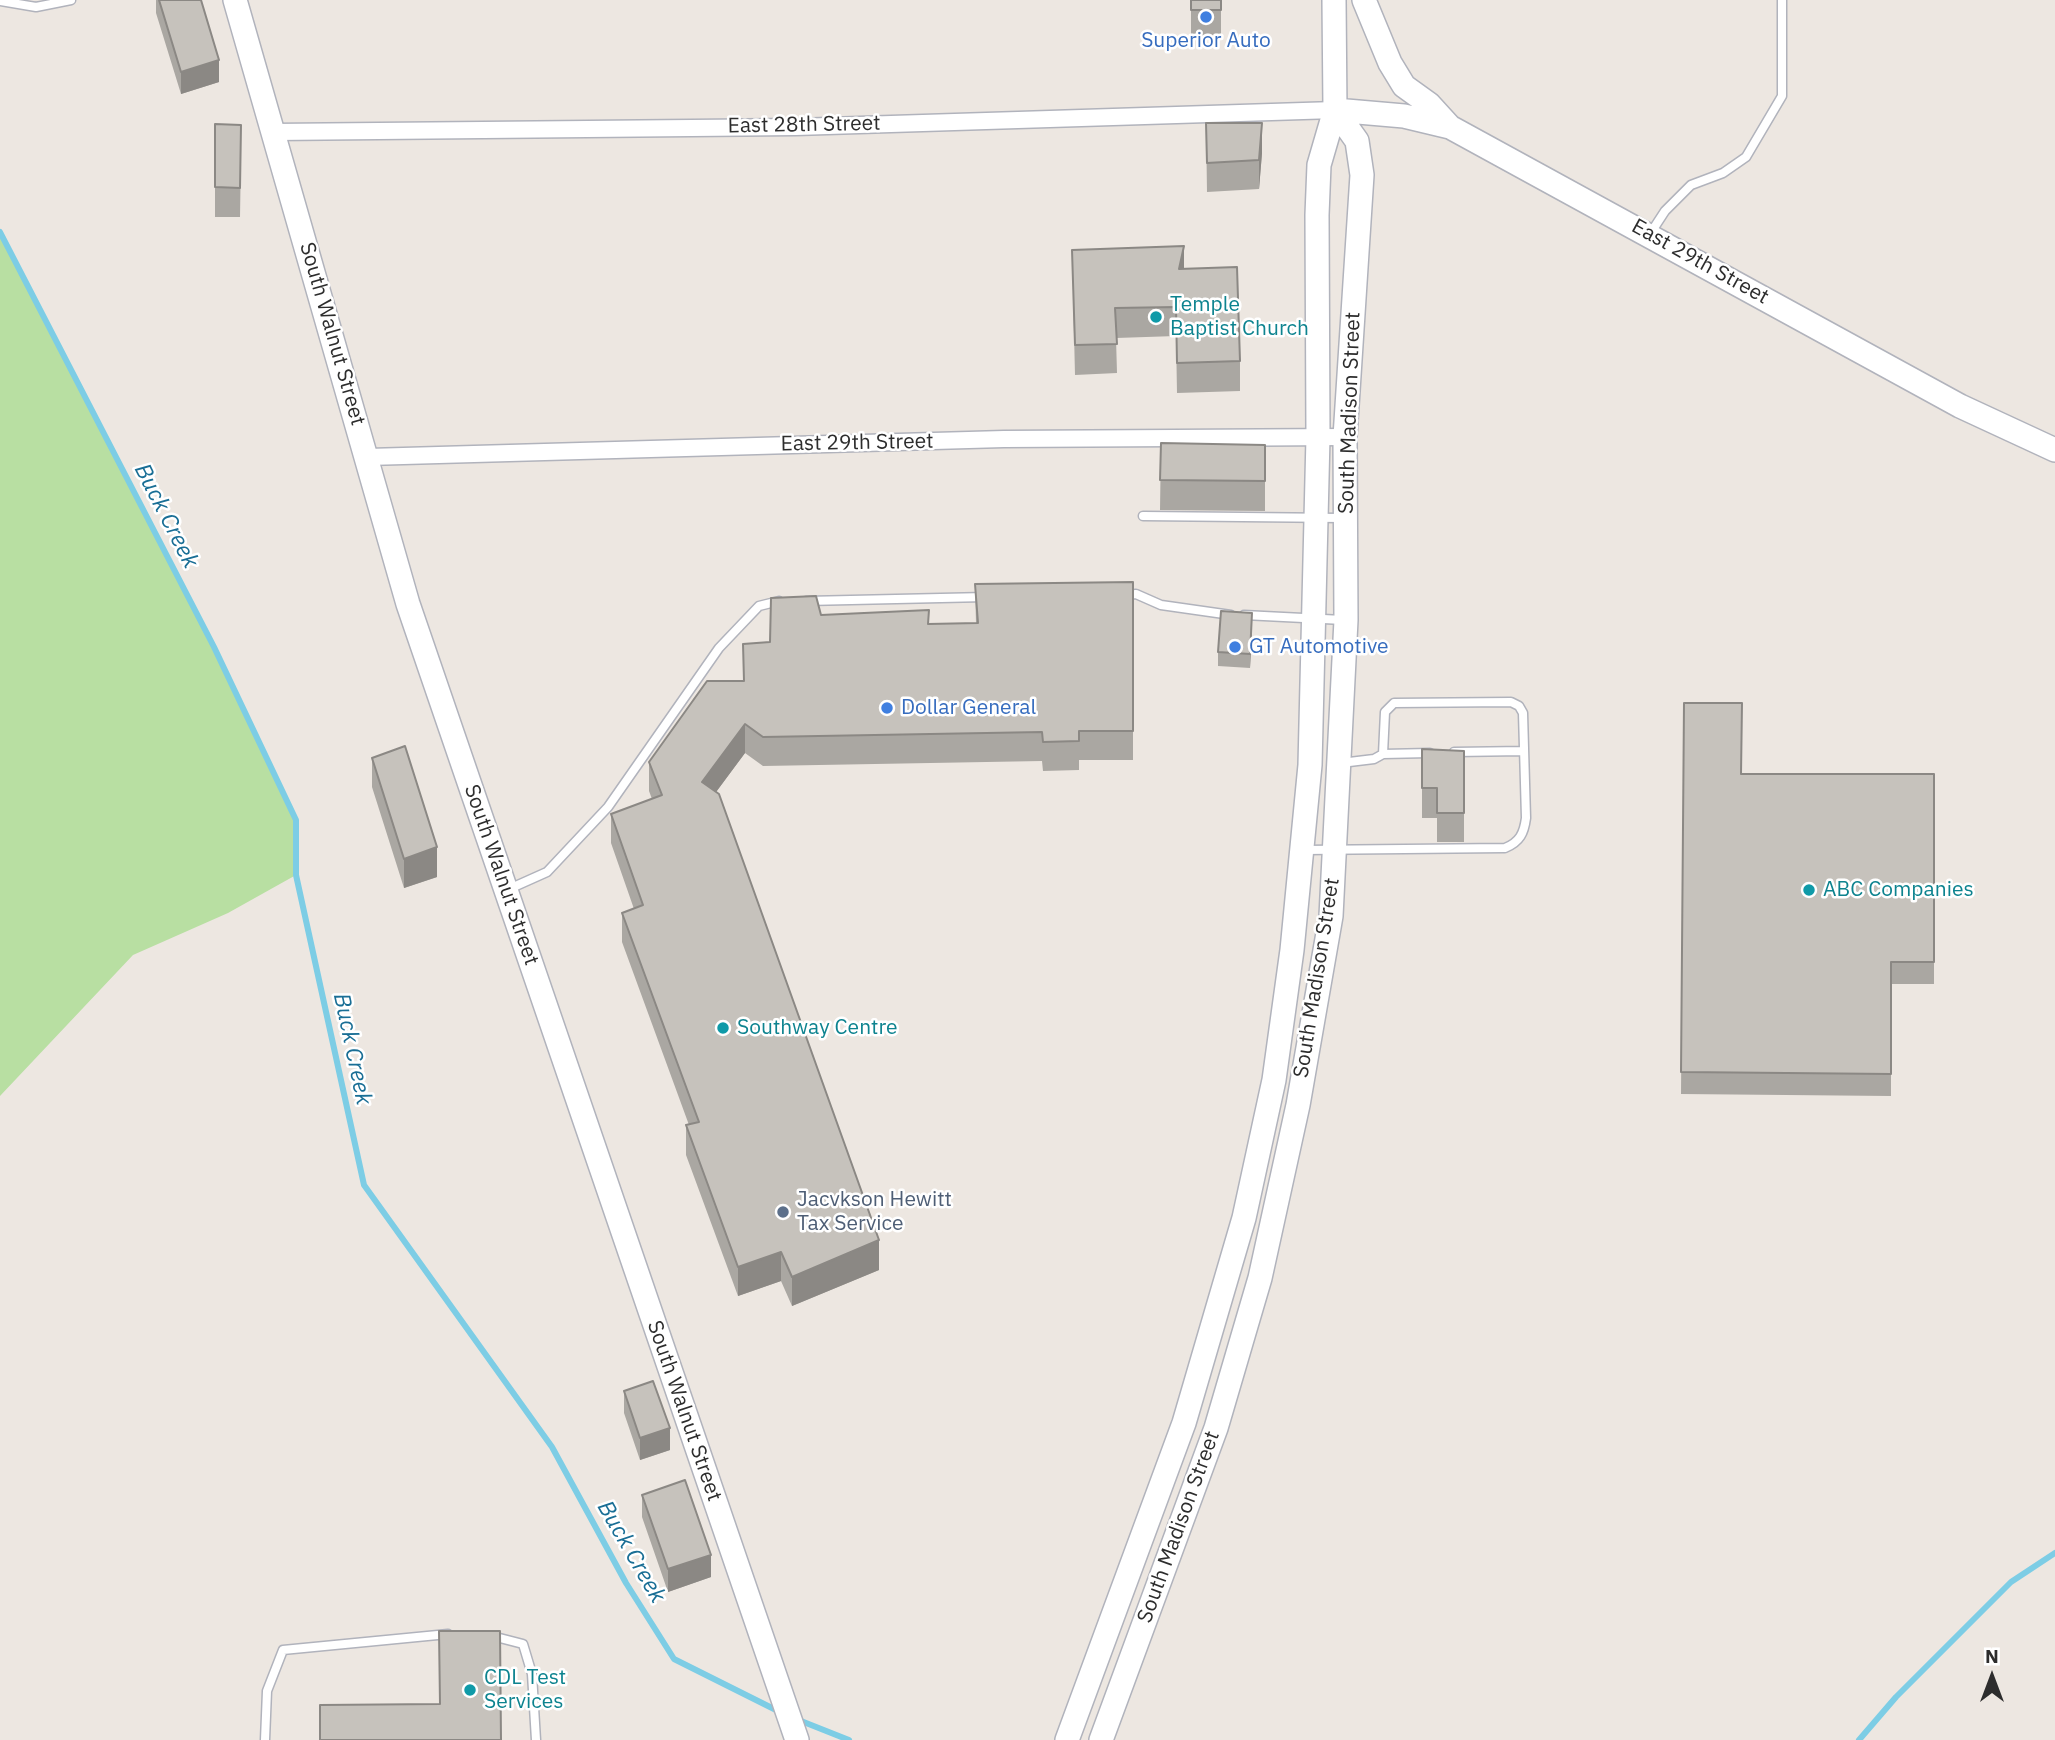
<!DOCTYPE html>
<html>
<head>
<meta charset="utf-8">
<style>
  body { margin:0 }
  #map { position:relative; width:2055px; height:1740px; overflow:hidden; background:#ede7e1; font-family:"IBM Plex Sans",sans-serif }
  canvas { display:block }
  .north { position:absolute; left:1957px; top:1642px; width:70px; height:70px; -webkit-text-stroke:5px #fff; paint-order:stroke; rotate:0deg; font-size:19px; font-weight:700; line-height:28px; text-align:center; color:#2d2d2d }
  .north::after { content:''; display:block; margin:auto; width:24px; height:32px; background:#2d2d2d; clip-path:polygon(50% 0,100% 100%,50% 72%,0 100%) }
</style>
</head>
<body>
<div id="map">
<canvas width="2055" height="1740"></canvas>
<div class="north">N</div>
</div>
<script>
const ctx = document.querySelector('canvas').getContext('2d');
ctx.lineJoin = 'round';
function paint(path, color) {
  ctx.fillStyle = color;
  ctx.fill(path, 'evenodd');
}
function trace(path, color, width, dash) {
  ctx.strokeStyle = color;
  ctx.lineWidth = width;
  ctx.lineCap = dash ? 'butt' : 'round';
  ctx.setLineDash(dash || []);
  ctx.stroke(path);
}
function write(font, color, halo, rows, align = 'center') {
  ctx.font = font + ' "IBM Plex Sans",sans-serif';
  ctx.lineWidth = 5;
  ctx.setLineDash([]);
  ctx.textBaseline = 'middle';
  ctx.strokeStyle = halo;
  ctx.fillStyle = color;
  for (const [text, x, y, turn = 0] of rows) {
    ctx.save();
    ctx.translate(x, y);
    ctx.rotate((+turn || 0) * Math.PI / 180);
    ctx.textAlign = isNaN(turn) ? turn : align;
    if (halo) ctx.strokeText(text, 0, 0);
    ctx.fillText(text, 0, 0);
    ctx.restore();
  }
}
paint(new Path2D(`
  M0 232 206 631 296 820V875L228 913 133 955 0 1096Z`), '#b8dfa2');
trace(new Path2D(`
  M0 232 214 647 296 820V875L364 1185 552 1447 626 1583 674 1659 780 1712
  M796 1719 849 1740
  M1859 1740 1896 1697 2011 1582 2055 1553`), '#7dcde5', 6);
const lane = new Path2D(`
  M0 1 36 7 71 0
  M1650 234 1665 211 1691 185 1723 173 1746 157 1782 96V0
  M1143 516 1342 518
  M1125 595 1136 594 1161 605 1231 615
  M806 601 986 597
  M1244 615 1343 620
  M1454 752 1524 751
  M1383 754 1430 753
  M1304 850 1505 848C1520 842 1524 833 1526 818L1523 713 1519 706 1511 702 1394 703 1385 712 1383 754 1374 759 1341 763
  M509 889 547 872 608 807 719 648 759 606 779 601
  M492 1636 523 1644 532 1674 536 1740
  M265 1740 267 1691 283 1650 448 1634`);
const street = new Path2D(`
  M274 132 796 127 1335 110
  M368 457 1004 439 1345 437`);
const secondary = new Path2D(`
  M235 0 408 604 797 1740
  M1364 0 1390 63 1404 86 1429 104 1450 127
  M1335 110 1404 116 1450 127 1960 406 2055 450
  M1067 1740 1184 1423 1244 1218 1274 1080 1292 950 1310 765 1318 437 1317 215 1319 165 1335 110 1334 0
  M1101 1740 1216 1428 1260 1278 1298 1105 1331 916 1346 620 1345 437 1362 175 1357 141 1335 110`);
trace(lane, '#b1b3bc', 11);
trace(street, '#b1b3bc', 19);
trace(secondary, '#b1b3bc', 26);
trace(lane, '#fff', 8);
trace(street, '#fff', 16);
trace(secondary, '#fff', 23);
paint(new Path2D(`
  M156 0H201L219 82 181 94 156 13Z
  M1191 0H1221V36H1191Z
  M1206 123 1262 153 1259 189 1207 192Z
  M215 124 241 154 240 217H215Z
  M1072 250 1184 269 1240 361V391L1177 393 1176 336 1116 338 1117 373 1075 375Z
  M1161 443 1265 445V511L1160 510Z
  M1133 582V760H1079V770L1043 771 1042 761 763 766 745 753 716 792 879 1270 792 1306 781 1281 738 1296 686 1155V1125H689L622 942V913L634 909 611 843V814L652 799 649 791V762L743 681V644L770 642 821 615 929 624 976 623 975 584Z
  M1252 628 1250 668 1218 666V652Z
  M1684 703 1742 725 1741 774H1934V984H1891V1096L1681 1094Z
  M1422 749 1464 751V842H1437V818H1422Z
  M372 758 437 877 404 888 372 787Z
  M624 1391 670 1450 640 1460 624 1413Z
  M642 1495 711 1577 668 1592 642 1517Z`), '#aaa7a2');
paint(new Path2D(`
  M219 60V82L181 94V72Z
  M1262 123V153L1259 189V160Z
  M1184 246V276L1179 269Z
  M1252 613V628L1250 668V654Z
  M745 724V753L702 811V782Z
  M437 847V877L404 888V859Z
  M879 1240V1270L792 1306V1277Z
  M781 1252V1281L738 1296V1267Z
  M670 1428V1450L640 1460V1438Z
  M711 1555V1577L668 1592V1569Z`), '#8b8884');
const building = new Path2D(`
  M159 0H201L219 60 181 72Z
  M1191 0H1221V10H1191Z
  M1206 123H1262L1259 160 1207 163Z
  M215 124 241 125 240 188 215 187Z
  M1184 246 1179 269 1237 267 1240 361 1177 363 1176 307 1115 308 1117 344 1075 345 1072 250Z
  M1161 443 1265 445V481L1160 480Z
  M1133 582V731H1079V741L1043 742 1042 732 763 737 745 724 702 782 719 794 879 1240 792 1277 781 1252 738 1267 686 1125 699 1122 622 913 643 905 611 814 662 795 649 762 707 681H744L743 644 770 642 771 598 816 596 821 615 929 610 928 624 978 623 975 584Z
  M1221 611 1252 613 1250 654 1218 652Z
  M1684 703H1742L1741 774H1934V962H1891V1074L1681 1072Z
  M405 746 437 847 404 859 372 758Z
  M1422 749 1464 751V813H1437V788H1422Z
  M653 1381 670 1428 640 1438 624 1391Z
  M685 1480 711 1555 668 1569 642 1495Z
  M439 1631H500L501 1740H320V1705L440 1704Z`);
paint(building, '#c6c2bc');
trace(building, '#8b8884', 2);
for (const [x, y, r, color] of [
  [1206,17,7,"#3f7fe0"],
  [1156,317,7,"#0f9aa8"],
  [1235,647,7,"#3f7fe0"],
  [887,708,7,"#3f7fe0"],
  [1809,890,7,"#0f9aa8"],
  [723,1028,7,"#0f9aa8"],
  [783,1212,7,"#5c6f8a"],
  [470,1690,7,"#0f9aa8"]
]) {
  const dot = new Path2D();
  dot.arc(x, y, r, 0, 2 * Math.PI);
  ctx.fillStyle = color;
  ctx.fill(dot);
  trace(dot, '#fff', 2.5);
}
write('21px', '#366cbe', '#fff', [
  ["Superior Auto",1206,41,"center"],
  ["GT Automotive",1249,647],
  ["Dollar General",901,708]
], 'left');
write('21px', '#2d2d2d', '#fff', [
  ["East 28th Street",804,125,-1],
  ["East 29th Street",1700,262,29],
  ["South Walnut Street",332,334,74],
  ["South Madison Street",1350,413,-88],
  ["East 29th Street",857,443,-1],
  ["South Walnut Street",501,875,71],
  ["South Madison Street",1317,978,-81],
  ["South Walnut Street",684,1411,71],
  ["South Madison Street",1179,1527,-70]
]);
write('21px', '#0d838f', '#fff', [
  ["Temple",1170,305],
  ["Baptist Church",1170,329],
  ["ABC Companies",1823,890],
  ["Southway Centre",737,1028],
  ["CDL Test",484,1678],
  ["Services",484,1702]
], 'left');
write('21px', '#4e5e75', '#fff', [
  ["Jacvkson Hewitt",797,1200],
  ["Tax Service",797,1224]
], 'left');
write('italic 23px', '#196e95', '#fff', [
  ["Buck Creek",166,516,63],
  ["Buck Creek",352,1049,78],
  ["Buck Creek",631,1552,60]
]);
</script>
</body>
</html>
